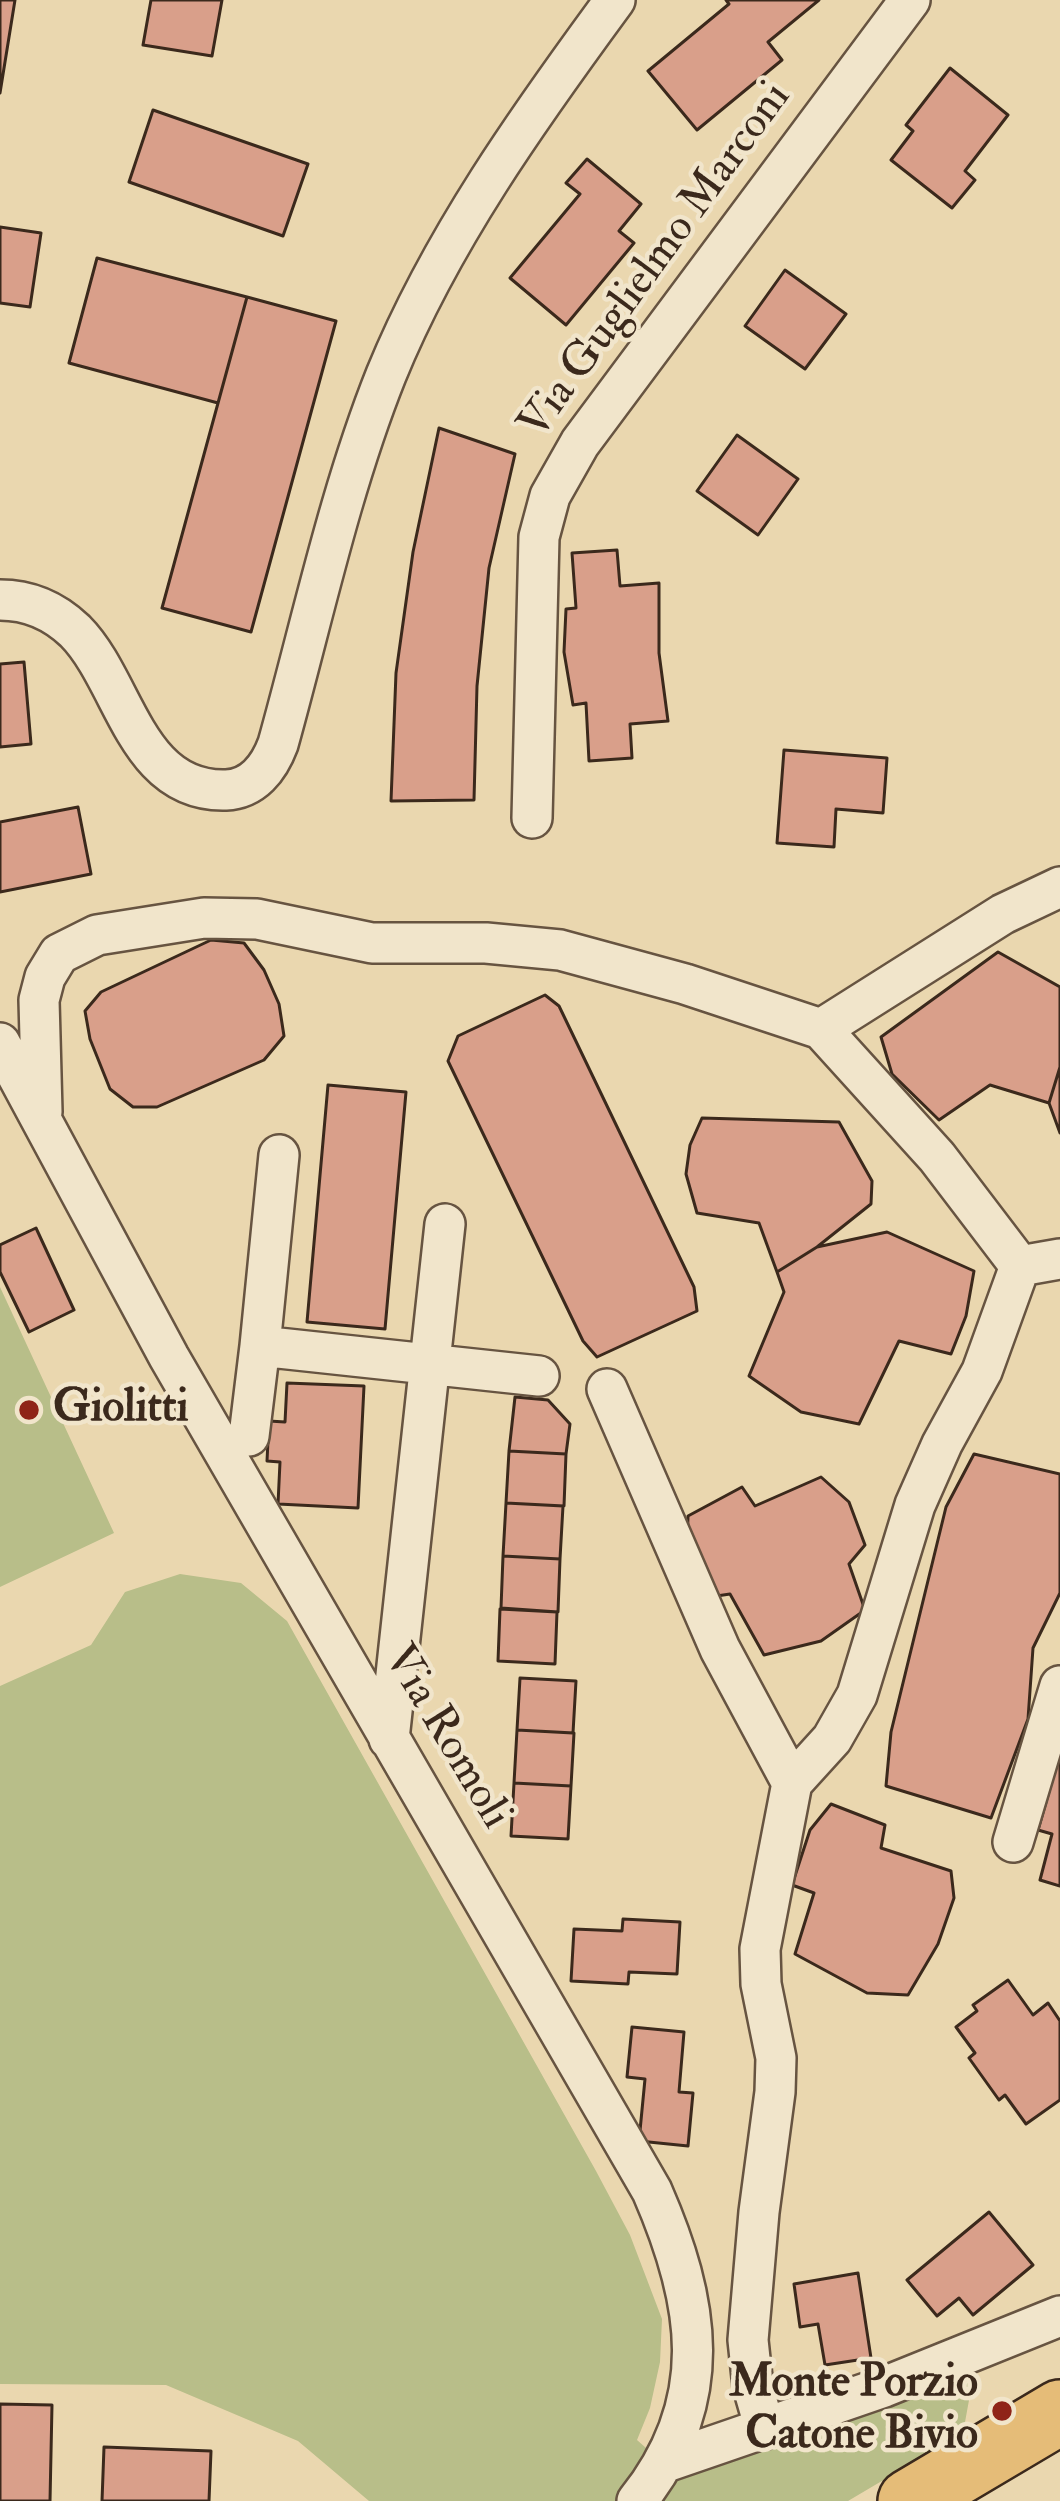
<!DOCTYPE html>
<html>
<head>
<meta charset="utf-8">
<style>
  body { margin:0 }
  canvas { display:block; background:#ead7af }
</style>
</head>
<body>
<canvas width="1060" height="2501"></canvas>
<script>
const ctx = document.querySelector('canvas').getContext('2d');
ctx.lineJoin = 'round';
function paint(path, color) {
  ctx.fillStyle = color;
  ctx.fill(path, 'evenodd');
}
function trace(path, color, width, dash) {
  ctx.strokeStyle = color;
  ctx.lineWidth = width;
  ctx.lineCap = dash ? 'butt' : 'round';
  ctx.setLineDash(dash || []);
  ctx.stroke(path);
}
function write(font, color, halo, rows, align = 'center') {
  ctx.font = font + ' "IM FELL Double Pica",serif';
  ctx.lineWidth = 9;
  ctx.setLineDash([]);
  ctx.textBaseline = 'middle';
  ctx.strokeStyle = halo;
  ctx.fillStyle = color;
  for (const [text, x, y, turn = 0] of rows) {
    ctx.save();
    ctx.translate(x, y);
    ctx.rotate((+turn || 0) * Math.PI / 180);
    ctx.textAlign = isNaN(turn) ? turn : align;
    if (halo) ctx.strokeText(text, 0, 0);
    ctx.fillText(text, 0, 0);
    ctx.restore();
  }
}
paint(new Path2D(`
  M0 1287 114 1533 0 1587Z
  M180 1574 241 1583 287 1621 596 2171 630 2235 662 2319 660 2362 650 2408 637 2440 663 2463 978 2351 963 2433 848 2501H369L298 2441 166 2385 0 2384V1686L91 1645 125 1592Z`), '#b8be89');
const building = new Path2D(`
  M0 0H15L0 93Z
  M151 0H222L212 56 143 45Z
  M726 0H819L768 42 782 60 697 130 648 71 729 4Z
  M950 68 1008 115 965 171 975 180 952 208 891 160 913 131 906 125Z
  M153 110 308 164 283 236 129 182Z
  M587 159 641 204 619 231 634 243 566 325 510 278 580 194 566 183Z
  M0 227 41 233 30 307 0 303Z
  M97 258 247 297 218 403 69 363Z
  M785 270 846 314 805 369 745 326Z
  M247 297 336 321 251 632 162 608Z
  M439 428 515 454 489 568 477 686 474 800 391 801 396 673 413 552Z
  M737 435 798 479 758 535 697 491Z
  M617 550 620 586 659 583V653L668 721 630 724 632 758 589 761 586 703 573 705 564 652 566 609 576 608 572 553Z
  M24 662 31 744 0 747V664Z
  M784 750 887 758 883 813 836 809 834 847 777 843Z
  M78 807 91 874 0 892V822Z
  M211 940 244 943 264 970 279 1004 284 1036 264 1060 157 1107H133L110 1089 90 1039 85 1011 101 992Z
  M998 952 1060 987V1067L1049 1103 990 1085 939 1120 892 1074 881 1037Z
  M545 995 559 1006 694 1287 697 1311 597 1357 583 1341 448 1061 458 1036Z
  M1060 1067V1133L1049 1103Z
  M328 1085 406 1092 385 1329 307 1322Z
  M702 1118 839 1122 872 1181 871 1204 817 1247 777 1272 759 1223 697 1213 686 1174 690 1145Z
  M36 1228 74 1310 29 1332 0 1272V1245Z
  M887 1232 974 1271 966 1316 951 1354 899 1341 859 1424 801 1412 749 1376 784 1292 777 1272 817 1247Z
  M287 1383 364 1386 358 1508 278 1504 280 1462 267 1461 269 1421 285 1422Z
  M515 1397 548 1400 570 1424 566 1454 509 1451Z
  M509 1451 566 1454 564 1506 506 1503Z
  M974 1454 1060 1474V1593L1033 1648 1028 1719 991 1818 886 1786 891 1732 946 1507Z
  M821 1477 849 1502 865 1545 849 1564 865 1610 821 1641 764 1655 730 1594 710 1597 687 1546 688 1516 742 1487 755 1506Z
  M506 1503 563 1506 560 1559 503 1556Z
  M503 1556 560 1559 558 1612 501 1608Z
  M500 1609 557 1612 555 1664 498 1661Z
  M520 1678 576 1681 573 1733 517 1730Z
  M517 1730 574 1733 571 1786 514 1783Z
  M1060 1753V1886L1040 1880 1052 1834 1038 1830Z
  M514 1783 571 1786 568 1839 511 1836Z
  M831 1804 885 1825 881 1848 951 1871 954 1898 938 1944 908 1995 867 1993 795 1954 814 1893 792 1885 810 1830Z
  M623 1919 680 1922 677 1974 629 1972 628 1984 571 1981 574 1929 622 1931Z
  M1008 1980 1033 2015 1048 2003 1060 2021V2100L1026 2124 1005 2095 999 2100 969 2058 975 2053 956 2027 977 2011 973 2005Z
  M632 2027 684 2032 679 2092 693 2093 688 2146 639 2141 645 2079 627 2077Z
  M989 2212 1033 2265 973 2315 959 2298 937 2316 907 2280Z
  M858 2273 871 2358 825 2365 818 2324 800 2327 794 2284Z
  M0 2404 52 2405 50 2501H0Z
  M104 2447 211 2451 209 2501H102Z`);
paint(building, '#d99f8a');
trace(building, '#3b291c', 3);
const minor = new Path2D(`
  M0 600C28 600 54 611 75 631 125 681 135 793 226 790 253 789 269 768 278 744 312 622 339 493 386 375 441 240 529 117 615 0
  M532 818 539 537 550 496 580 443 910 0
  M821 1029 937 1157 1020 1266
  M0 1043 169 1357 652 2191C700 2301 717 2401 637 2501
  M42 1112 39 1000 45 977 59 954 97 935 204 918 257 919 372 943H486L560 950 685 984 821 1029 1003 914 1060 887
  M260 1346 279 1155
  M607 1389 720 1649 792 1783
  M249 1436 260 1346 539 1376
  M389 1739 445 1224
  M1013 1842 1060 1686
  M765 2429 753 2387 748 2340 759 2212 775 2092 776 2058 761 1984 760 1949 792 1783 832 1739 857 1695 915 1505 942 1444 982 1371 1020 1266 1060 1259
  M663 2463 884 2387 1060 2316`);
const primary = new Path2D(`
  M910 2501 1060 2412`);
trace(minor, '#675441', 44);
trace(primary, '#3b291c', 68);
trace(minor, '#f1e5cb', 39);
trace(primary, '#e5bc78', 63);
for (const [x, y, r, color] of [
  [29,1410,12,"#8f2418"],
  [1002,2411,12,"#8f2418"]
]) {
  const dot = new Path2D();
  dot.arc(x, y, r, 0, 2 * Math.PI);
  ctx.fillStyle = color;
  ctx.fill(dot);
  trace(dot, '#f1e5cb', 4.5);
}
write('45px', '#3b291c', '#f1e5cb', [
  ["Via Guglielmo Marconi",657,262,-54],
  ["Via Romoli",445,1738,59]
]);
write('bold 45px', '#3b291c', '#f1e5cb', [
  ["Giolitti",53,1410],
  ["Monte Porzio",978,2385,"right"],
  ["Catone Bivio",978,2437,"right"]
], 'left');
</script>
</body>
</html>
